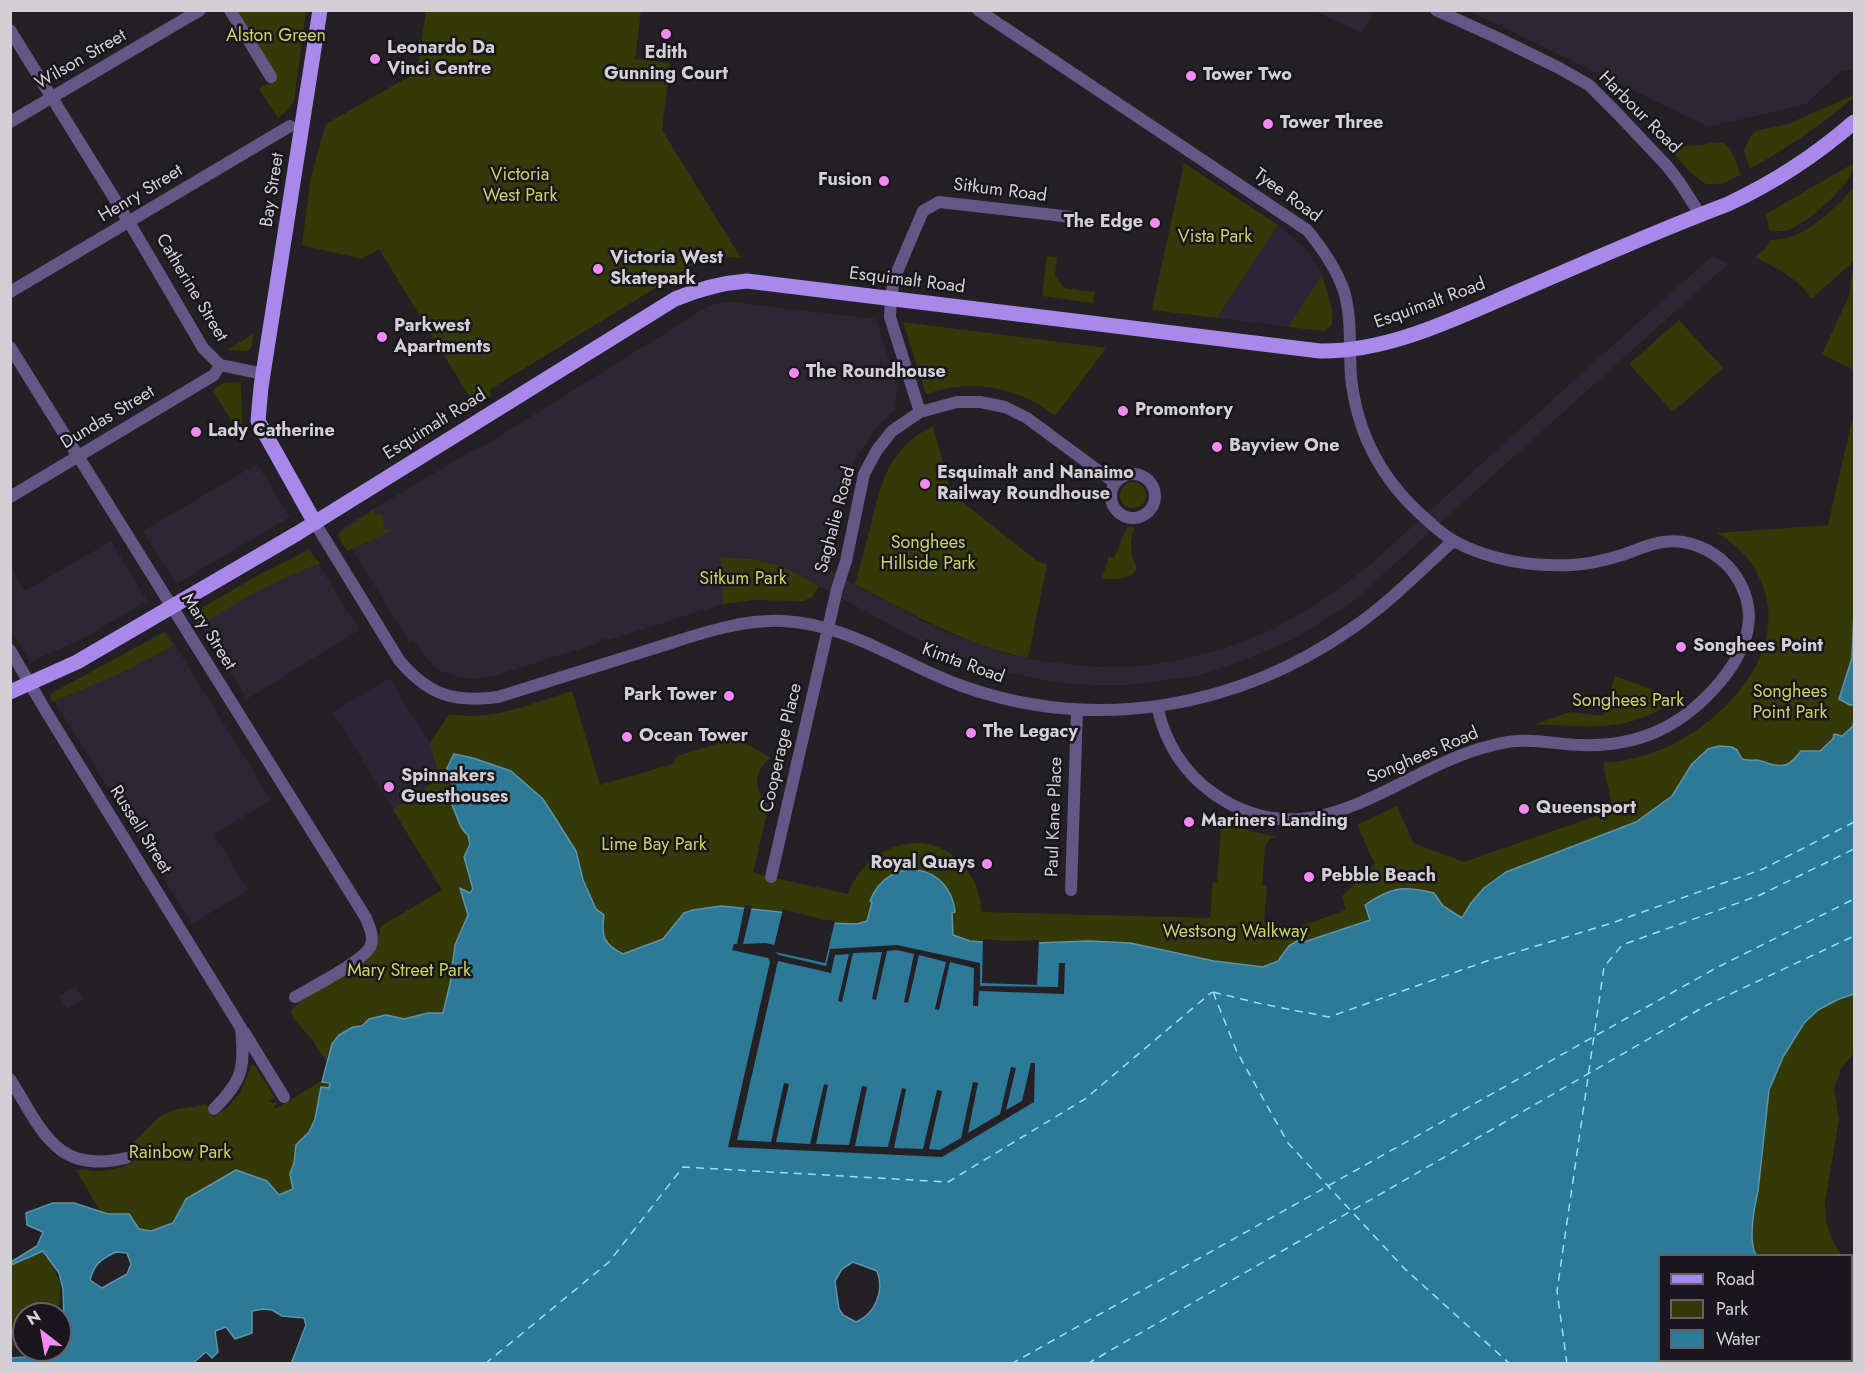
<!DOCTYPE html>
<html>
<head>
<meta charset="utf-8">
<style>
  body { margin:0 }
  #map { position:relative; width:1865px; height:1374px; overflow:hidden; background:#232026; font-family:Jost,sans-serif }
  canvas { display:block }
  .frame { position:absolute; inset:0; border:12px solid #d2d0d5; pointer-events:none }
  .legend { position:absolute; left:1658px; top:1254px; width:195px; height:108px; box-sizing:border-box; background:#19171d; border:2px solid #636167; margin:0; padding:8px 10px; list-style:none; font-size:18px; color:#d2d0d5 }
  .legend li { display:flex; align-items:center; gap:12px; height:30px }
  .legend b { width:30px; border:2px solid #636167 }
  .north { position:absolute; left:12px; top:1302px; width:60px; height:60px; box-sizing:border-box; background:#19171d; border:2px solid #636167; border-radius:50%; rotate:329deg; font-size:16px; font-weight:700; line-height:24px; text-align:center; color:#d2d0d5 }
  .north::after { content:''; display:block; margin:auto; width:21px; height:27px; background:#f38af2; clip-path:polygon(50% 0,100% 100%,50% 72%,0 100%) }
</style>
</head>
<body>
<div id="map">
<canvas width="1865" height="1374"></canvas>
<div class="frame"></div>
<ul class="legend">
<li><b style="height:8px;background:#a988eb"></b>Road</li>
<li><b style="height:16px;background:#343a07"></b>Park</li>
<li><b style="height:16px;background:#2d7998"></b>Water</li>
</ul>
<div class="north">N</div>
</div>
<script>
const ctx = document.querySelector('canvas').getContext('2d');
ctx.lineJoin = 'round';
function paint(path, color) {
  ctx.fillStyle = color;
  ctx.fill(path, 'evenodd');
}
function trace(path, color, width, dash) {
  ctx.strokeStyle = color;
  ctx.lineWidth = width;
  ctx.lineCap = dash ? 'butt' : 'round';
  ctx.setLineDash(dash || []);
  ctx.stroke(path);
}
function write(font, color, halo, rows, align = 'center') {
  ctx.font = font + ' Jost,sans-serif';
  ctx.lineWidth = 5;
  ctx.setLineDash([]);
  ctx.textBaseline = 'middle';
  ctx.strokeStyle = halo;
  ctx.fillStyle = color;
  for (const [text, x, y, turn = 0] of rows) {
    ctx.save();
    ctx.translate(x, y);
    ctx.rotate((+turn || 0) * Math.PI / 180);
    ctx.textAlign = isNaN(turn) ? turn : align;
    if (halo) ctx.strokeText(text, 0, 0);
    ctx.fillText(text, 0, 0);
    ctx.restore();
  }
}
paint(new Path2D(`
  M1278 225 1305 248 1322 275 1288 327 1217 318Z
  M389 678 430 743 439 778 393 810 333 712Z`), '#2b2535');
paint(new Path2D(`
  M1315 11H1373L1362 33Z
  M1469 11H1854V69L1841 71 1806 104 1709 127Z
  M1712 256 1728 264 1722 272 1720 271 1350 604 1292 640 1229 666 1196 676 1128 685H1094L1060 683 1009 673 943 651 913 637 780 565 751 559 721 557 723 604 609 640 601 639 599 643 493 676 477 679 460 678 436 669 416 644 414 639 409 642 340 529 478 447 479 449 707 307 717 303 732 302 876 319 897 385 895 410 877 427 856 458 848 481 826 569 923 621 951 634 1012 655 1046 662 1100 667 1140 666 1184 659 1223 649 1272 630 1320 602 1365 569Z
  M257 464 290 517 176 584 143 531Z
  M111 541 147 601 82 639 30 662 11 630V568L25 591Z
  M309 548 359 630 247 699 195 615Z
  M167 632 271 800 214 834 248 890 192 924 53 699Z
  M76 986 84 999 67 1009 59 996Z`), '#2d2734');
paint(new Path2D(`
  M641 10 635 59 670 63 662 130 741 258 721 257 693 265 489 390 492 396 475 406 379 249 362 259 302 245 311 176 326 124 417 72 426 11Z
  M231 11H306L294 101 288 110 278 118 259 89 275 80Z
  M1854 95V97C1822 125 1787 148 1750 169L1744 151 1750 137 1756 131 1788 124Z
  M1647 122C1657 131 1667 142 1681 145 1716 151 1726 122 1740 175L1722 184H1706L1691 173 1648 126Z
  M1184 163 1278 225 1217 318 1152 310Z
  M1854 163C1855 183 1807 224 1788 230 1782 232 1775 231 1769 230L1766 214Z
  M1854 186V261L1811 299C1798 277 1777 269 1755 257L1766 248 1771 240C1777 239 1784 239 1790 237 1811 231 1841 204 1854 186Z
  M1047 256 1057 257 1055 276 1064 288 1095 292 1093 303 1042 296Z
  M1854 270V370L1822 354 1849 296 1852 272Z
  M1322 275 1332 308V325L1324 331 1288 327Z
  M1679 320 1723 368 1673 412 1629 364Z
  M903 322 1106 348 1055 416C1017 386 972 378 926 394Z
  M253 334 252 347 248 351 227 350Z
  M241 382 242 426 237 430 213 391 215 388 225 383Z
  M1854 412V611L1852 658 1839 698 1850 704 1854 705 1853 726C1842 735 1831 742 1819 751H1801C1790 765 1785 769 1767 763 1765 762 1759 760 1757 760 1750 760 1748 761 1742 759L1737 750 1681 784 1672 796 1636 822 1506 872 1484 888 1471 903 1462 918 1443 906 1434 893 1393 889 1365 905 1371 919 1303 942 1302 938 1289 946 1278 961 1263 967 1214 961 1130 943 1008 944 970 941 953 935 952 912H955L884 880 873 893 867 921 857 925 825 923 780 912 684 913 663 939 623 954C603 944 600 936 603 915L596 909 583 880 576 851 543 799 511 771 473 758 454 754 449 778 454 791 449 799C456 810 458 828 468 835L470 844 464 857 473 889 470 893 461 889 468 915 455 945 450 984 443 1014 428 1013 404 1019 386 1015 362 1026 353 1027 332 1044 326 1062 314 1042 293 1018 291 1011 303 998 376 945 381 926 442 890 393 810 439 778 430 743 449 714C492 722 532 703 572 691L600 785 673 764 677 756 736 738 771 758C753 770 753 791 769 805L753 873 848 894C868 839 939 822 971 876 978 887 980 899 982 912L1210 918 1213 882H1217L1221 827 1220 821 1216 817 1239 828 1277 837 1270 838 1265 846 1262 885 1267 886 1264 922 1284 932 1346 910 1342 896 1375 864 1357 825 1397 806 1413 843 1464 862 1613 810 1603 763C1626 761 1648 756 1669 746 1724 720 1781 660 1766 596 1759 568 1741 546 1717 533L1828 525Z
  M933 426 951 493 1036 560 1047 565 1028 658C964 644 913 615 855 584 861 563 866 542 872 521 882 478 891 447 933 426Z
  M1120 495a13 13 0 1 1 26 0a13 13 0 1 1-26 0Z
  M375 507 374 514 383 515 384 529 394 530 347 551 338 536 340 532 365 516Z
  M1127 527H1133L1134 530C1129 542 1130 556 1137 568 1132 580 1114 580 1102 578L1109 556 1114 558Z
  M305 552H310L320 563C277 580 235 602 197 628L193 620V615L198 610 260 574Z
  M721 557 751 559 780 565 819 586 812 597 803 601 753 600 723 604Z
  M164 632 173 646 121 673 52 702 50 697 52 693Z
  M1615 676 1679 699C1623 735 1594 725 1533 725L1570 712 1603 716Z
  M1854 994V1053L1842 1067 1834 1088 1839 1120 1825 1203 1826 1221 1831 1238 1841 1255H1756C1748 1241 1754 1208 1758 1191L1769 1090 1783 1057 1804 1023 1818 1010 1839 999Z
  M252 1065 255 1066 274 1097 270 1101 272 1103 278 1102 274 1106 275 1109 323 1080 330 1083 329 1089 321 1088 315 1119 309 1132 296 1145 294 1164 290 1174 293 1189 279 1195 267 1181 236 1170 186 1199 173 1223 151 1231 139 1229 129 1215 108 1214 100 1211 76 1170C82 1168 88 1170 95 1171 109 1171 122 1168 134 1161L127 1148C142 1137 151 1120 168 1112 180 1107 194 1108 206 1104L214 1117 228 1107 240 1093Z
  M44 1251H46L60 1282 59 1314H24V1343C19 1346 16 1349 11 1345V1262L19 1261Z`), '#343a07');
const water = new Path2D(`
  M1854 611V705H1850L1839 699 1852 658Z
  M1854 721V994L1839 999 1818 1010 1804 1023 1783 1057 1769 1090 1758 1191C1754 1208 1748 1241 1756 1255L1660 1256V1360H1791V1363L291 1364 306 1325 304 1318 282 1316 272 1310 263 1309 252 1311V1333L235 1339 226 1327 215 1331 218 1352 212 1358 206 1352 193 1363H11V1358L25 1357 37 1350H60V1327L64 1319 63 1289 59 1273 43 1251 11 1265V1262L37 1246 43 1232 27 1225 26 1213 53 1203H74L108 1214H129L139 1229 151 1231 173 1223 186 1199 236 1170 267 1181 279 1195 293 1189 290 1174 294 1163 296 1145 309 1132 315 1119 321 1087 329 1088 330 1083 322 1082 332 1044 339 1035 353 1027 362 1026 369 1019 386 1015 404 1019 428 1013H443L450 984 455 945 468 915 460 888 470 893 473 889 464 857 470 844 468 835C458 828 456 810 449 799L454 791 447 768 454 754 473 758 511 771 543 799 576 851 583 880 596 909 604 915C601 936 603 944 623 954L663 939 684 913 693 910 721 906 780 912 825 923 857 924 867 921 872 902 870 901C888 854 950 862 955 912L952 913 953 935 970 941 1008 944 1089 941 1130 943 1214 961 1263 967 1278 961 1289 946 1302 938 1304 942 1370 920 1365 905C1393 886 1402 886 1434 893L1443 906 1462 918 1471 903 1484 888 1506 872 1636 822 1672 796 1692 764 1708 749 1719 746 1732 747 1737 750 1742 759C1748 761 1750 760 1757 760 1758 760 1765 762 1767 763 1785 769 1790 765 1801 751H1820L1833 739 1834 734 1842 736 1853 726ZM116 1252 127 1253 131 1264 127 1274 102 1288 90 1280C94 1264 101 1259 116 1252ZM853 1262 877 1271C885 1291 875 1314 856 1322L843 1315 839 1309 835 1281 842 1269Z`);
paint(water, '#2d7998');
trace(water, '#5e93aa', 1.5);
paint(new Path2D(`
  M745 905 752 906 743 944 766 943 774 945 773 950 783 909 825 920 835 921 825 963 775 952 779 955 826 966 830 949 897 945 980 963V986L1058 987 1059 963H1065L1064 994 979 991 978 1006H973L974 968 950 962 939 1010 935 1009 946 962 919 955 908 1003 904 1002 914 954 897 950 887 951 876 1000 872 999 882 952 853 953 842 1002 838 1001 849 954 835 955 831 973 778 961 737 1140 771 1142 784 1083 789 1084 776 1142 810 1144 824 1084 828 1085 816 1144 849 1145 862 1086 867 1087 855 1146 888 1147 902 1088 906 1089 894 1148 923 1149 937 1090 942 1091 929 1149 940 1150 961 1138 973 1082 978 1083 968 1133 1000 1114 1011 1067 1016 1068 1006 1110 1022 1101 1031 1063H1035L1034 1102 942 1157 728 1147 770 962 768 958 732 950 734 944H737Z
  M983 939 1008 941 1039 940 1037 985 982 983Z`), '#232026');
trace(new Path2D(`
  M1213 992 1262 1004 1329 1017 1487 961 1609 924 1763 869 1854 822
  M1213 992 1237 1052 1288 1143 1405 1269 1510 1364
  M485 1364 609 1262 683 1167 948 1182 1085 1099 1212 992
  M1011 1364 1716 968 1854 899
  M1087 1364 1707 1005 1854 936
  M1567 1364 1557 1291 1604 967 1622 945 1760 895 1854 849`), '#98deff', 1.5, [8, 6]);
trace(new Path2D(`
  M230 10 271 77
  M978 10 1307 230C1322 248 1336 268 1344 291 1352 318 1349 348 1351 377 1357 435 1382 481 1426 519 1435 527 1443 535 1454 541 1488 560 1533 567 1572 565 1589 564 1606 560 1622 555 1635 551 1648 544 1663 542 1686 538 1712 549 1728 566 1741 580 1749 599 1749 618 1748 642 1735 664 1720 682 1683 726 1639 747 1582 745 1561 745 1539 739 1517 741 1506 741 1493 745 1482 748 1391 775 1311 862 1214 794 1184 773 1165 742 1157 706
  M1436 10 1500 39 1559 68 1589 85 1615 111 1667 166 1680 183 1701 216
  M10 30 129 222 203 348 220 365 264 374
  M10 122 200 10
  M10 292 290 126
  M10 347 366 918C369 926 374 935 371 945 366 960 311 988 295 997
  M920 412 890 317 891 298 894 279 923 211 939 202 1072 217
  M1111 496a22 22 0 1 1 44 0a22 22 0 1 1-44 0Z
  M10 497 214 375 220 365
  M315 523 399 660C428 695 454 703 498 697 550 681 601 665 652 649 694 636 738 619 783 621 849 624 901 664 962 686 1095 733 1236 709 1351 629 1388 604 1420 571 1453 541
  M10 650 47 713 241 1028C245 1068 243 1080 214 1109
  M771 877 837 589 846 561 864 474 877 450 892 431 920 412 957 402H980L1005 407 1027 418 1115 483
  M1071 890 1077 710
  M244 1032 284 1097
  M10 1079C42 1130 56 1175 126 1158`), '#645685', 12);
trace(new Path2D(`
  M315 523 258 421 261 387 320 10
  M10 692 77 662 298 533 675 299C699 289 721 283 747 281L1320 351C1391 352 1460 316 1524 289 1592 260 1659 230 1728 204 1775 182 1815 156 1854 122`), '#a988eb', 15);
for (const [x, y, r, color] of [
  [666,34,6,"#f38af2"],
  [375,59,6,"#f38af2"],
  [1191,76,6,"#f38af2"],
  [1268,124,6,"#f38af2"],
  [884,181,6,"#f38af2"],
  [1155,223,6,"#f38af2"],
  [598,269,6,"#f38af2"],
  [382,337,6,"#f38af2"],
  [794,373,6,"#f38af2"],
  [1123,411,6,"#f38af2"],
  [196,432,6,"#f38af2"],
  [1217,447,6,"#f38af2"],
  [925,484,6,"#f38af2"],
  [1681,647,6,"#f38af2"],
  [729,696,6,"#f38af2"],
  [971,733,6,"#f38af2"],
  [627,737,6,"#f38af2"],
  [389,787,6,"#f38af2"],
  [1524,809,6,"#f38af2"],
  [1189,822,6,"#f38af2"],
  [987,864,6,"#f38af2"],
  [1309,877,6,"#f38af2"]
]) {
  const dot = new Path2D();
  dot.arc(x, y, r, 0, 2 * Math.PI);
  ctx.fillStyle = color;
  ctx.fill(dot);
  trace(dot, '#19171d', 2);
}
write('18px', '#c6d564', '#19171d', [
  ["Alston Green",276,37],
  ["Victoria",520,176],
  ["West Park",520,197],
  ["Vista Park",1215,238],
  ["Songhees",928,544],
  ["Hillside Park",928,565],
  ["Sitkum Park",743,580],
  ["Songhees",1790,693],
  ["Point Park",1790,714],
  ["Songhees Park",1628,702],
  ["Lime Bay Park",654,846],
  ["Westsong Walkway",1235,933],
  ["Mary Street Park",409,972],
  ["Rainbow Park",180,1154]
]);
write('bold 18px', '#d2d0d5', '#19171d', [
  ["Leonardo Da",387,49],
  ["Vinci Centre",387,70],
  ["Edith",666,54,"center"],
  ["Gunning Court",666,75,"center"],
  ["Tower Two",1203,76],
  ["Tower Three",1280,124],
  ["Fusion",872,181,"right"],
  ["The Edge",1143,223,"right"],
  ["Victoria West",610,259],
  ["Skatepark",610,280],
  ["Parkwest",394,327],
  ["Apartments",394,348],
  ["The Roundhouse",806,373],
  ["Promontory",1135,411],
  ["Lady Catherine",208,432],
  ["Bayview One",1229,447],
  ["Esquimalt and Nanaimo",937,474],
  ["Railway Roundhouse",937,495],
  ["Songhees Point",1693,647],
  ["Park Tower",717,696,"right"],
  ["The Legacy",983,733],
  ["Ocean Tower",639,737],
  ["Spinnakers",401,777],
  ["Guesthouses",401,798],
  ["Queensport",1536,809],
  ["Mariners Landing",1201,822],
  ["Royal Quays",975,864,"right"],
  ["Pebble Beach",1321,877]
], 'left');
write('18px', '#d2d0d5', '#19171d', [
  ["Wilson Street",81,60,-30],
  ["Harbour Road",1639,113,45],
  ["Bay Street",273,190,-81],
  ["Sitkum Road",1000,191,7],
  ["Henry Street",141,194,-31],
  ["Tyee Road",1287,196,36],
  ["Esquimalt Road",907,281,7],
  ["Catherine Street",191,288,59],
  ["Esquimalt Road",1430,304,-20],
  ["Dundas Street",108,418,-31],
  ["Esquimalt Road",435,425,-32],
  ["Saghalie Road",836,520,-75],
  ["Mary Street",208,632,58],
  ["Kimta Road",963,664,20],
  ["Cooperage Place",782,748,-77],
  ["Songhees Road",1423,756,-23],
  ["Paul Kane Place",1055,817,-88],
  ["Russell Street",140,830,58]
]);
</script>
</body>
</html>
